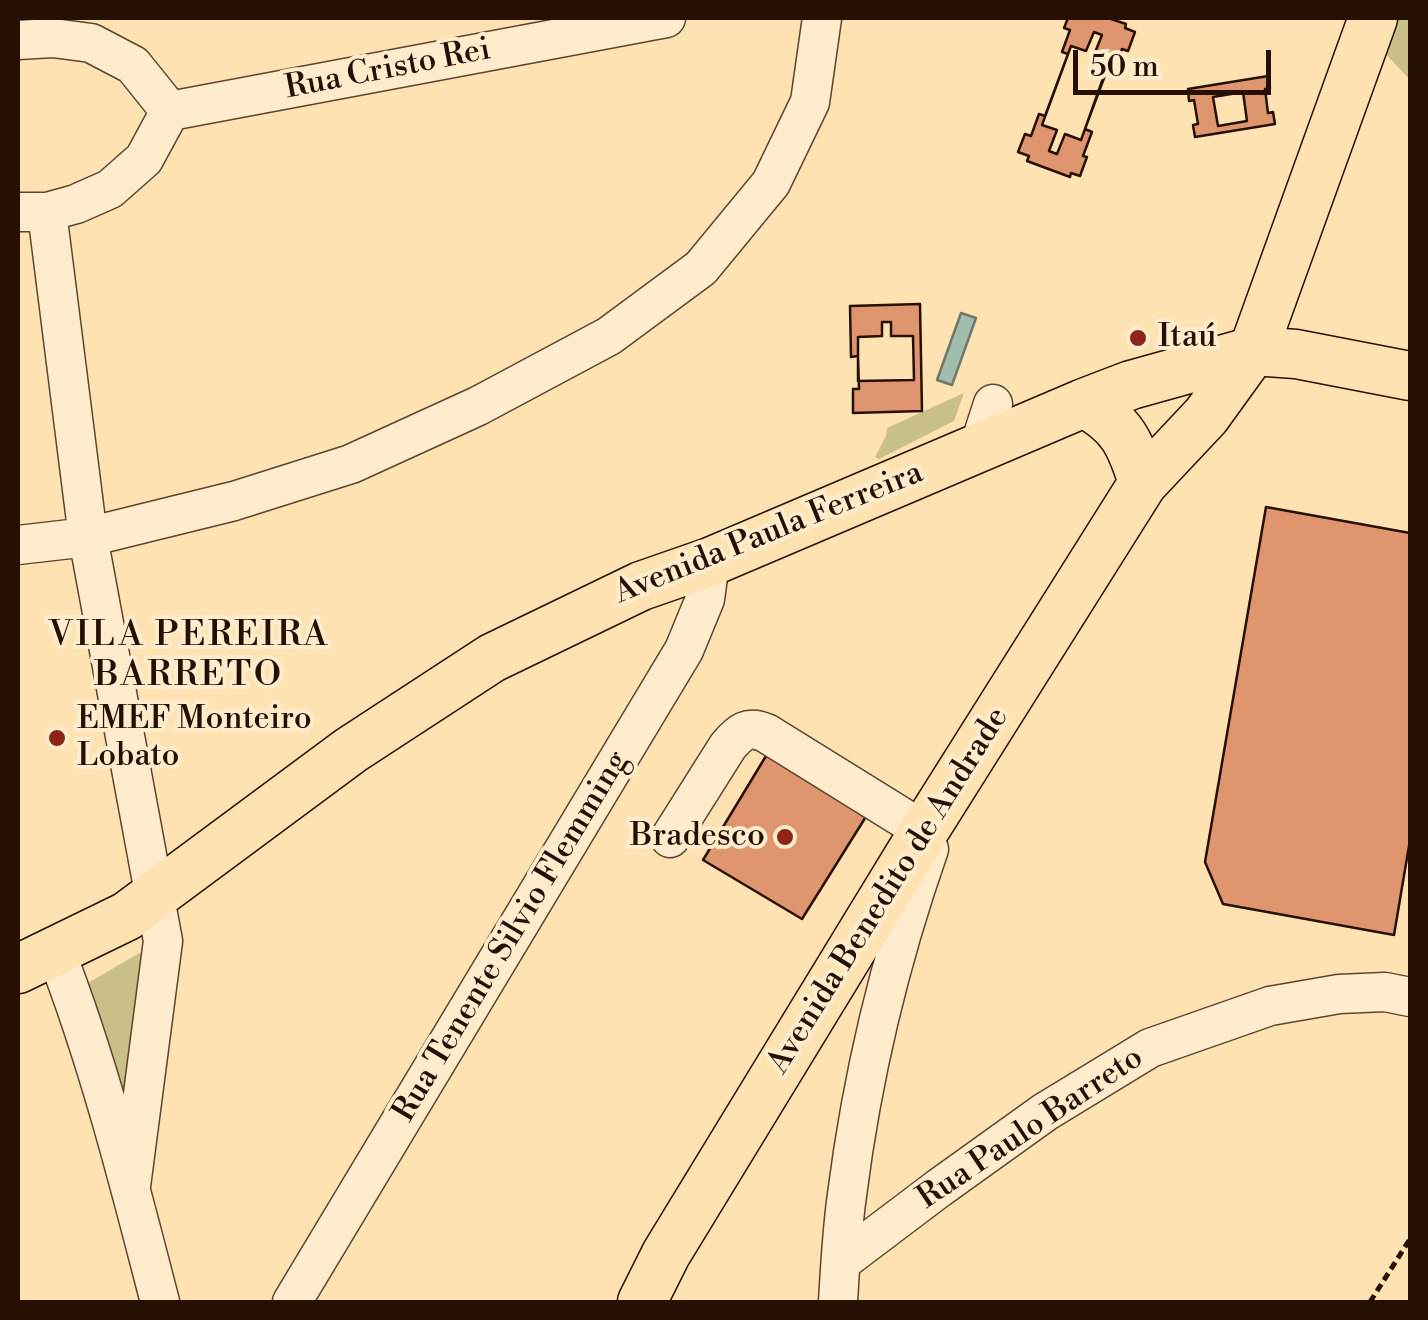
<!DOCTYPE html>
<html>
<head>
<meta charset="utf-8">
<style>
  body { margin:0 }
  #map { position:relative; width:1428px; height:1320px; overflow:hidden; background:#fee2b2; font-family:"Libre Bodoni",serif }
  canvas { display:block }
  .frame { position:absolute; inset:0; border:20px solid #261004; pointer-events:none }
  .scale { position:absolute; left:1073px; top:50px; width:198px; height:45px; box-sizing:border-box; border:5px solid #261004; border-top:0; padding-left:12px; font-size:30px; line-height:35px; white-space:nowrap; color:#261004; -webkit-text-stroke:8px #feeccd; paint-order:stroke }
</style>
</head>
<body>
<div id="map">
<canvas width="1428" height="1320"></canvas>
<div class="frame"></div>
<div class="scale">50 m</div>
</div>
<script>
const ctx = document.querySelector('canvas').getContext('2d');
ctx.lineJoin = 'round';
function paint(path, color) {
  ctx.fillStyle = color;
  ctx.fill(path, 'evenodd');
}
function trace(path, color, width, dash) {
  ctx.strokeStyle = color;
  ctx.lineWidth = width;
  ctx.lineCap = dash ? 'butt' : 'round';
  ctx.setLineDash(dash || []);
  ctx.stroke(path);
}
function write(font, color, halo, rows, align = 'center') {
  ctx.font = font + ' "Libre Bodoni",serif';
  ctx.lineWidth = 8;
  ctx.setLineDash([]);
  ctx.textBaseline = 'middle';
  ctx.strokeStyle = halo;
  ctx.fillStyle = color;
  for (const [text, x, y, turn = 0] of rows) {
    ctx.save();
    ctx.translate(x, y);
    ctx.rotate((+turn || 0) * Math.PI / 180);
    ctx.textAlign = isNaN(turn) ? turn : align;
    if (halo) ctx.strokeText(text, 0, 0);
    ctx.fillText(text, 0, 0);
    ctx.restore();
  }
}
paint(new Path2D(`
  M1395 18H1410V80L1385 53Z
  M964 393 954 421 879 459 875 457 886 436 887 428Z
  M141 952 135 1141 88 983Z`), '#c8c087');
const water = new Path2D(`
  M961 313 976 318 952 385 937 380Z`);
paint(water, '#a0bdae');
trace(water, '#6f786a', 2.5);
const building = new Path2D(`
  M1068 18H1108L1126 24 1125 28 1135 32 1128 51 1122 49 1113 73 1106 70 1085 129 1092 132 1083 156 1087 157 1080 176 1071 173 1070 177 1027 161 1029 156 1018 152 1025 134 1031 136 1039 114 1045 116 1068 54 1062 52 1070 30 1064 28Z
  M1094 32 1102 35 1094 55 1110 62 1085 129 1081 140 1065 134 1057 154 1049 151 1057 130 1042 125 1071 46 1086 51Z
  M1268 76 1270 88 1265 89 1268 113 1273 112 1275 124 1195 137 1193 125 1198 124 1194 100 1189 101 1188 89Z
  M1243 92 1247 121 1218 126 1213 97Z
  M920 304 922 411 853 413V389H859L858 356 851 357 850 306Z
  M882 322H891V336H913L914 380 858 381V337L882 336Z
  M1266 507 1410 533V840L1394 935 1223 904 1205 862Z
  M769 751 867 815 802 919 703 860Z`);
paint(building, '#df966f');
trace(building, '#261004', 2.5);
const minor = new Path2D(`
  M18 40 53 38 91 43 133 65 170 111
  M170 111 666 18
  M18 212H47L76 204 110 189 144 159 170 111
  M47 212 88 537 163 941 131 1186
  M979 447 993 404
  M18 545 88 537 234 501 351 464 478 406 609 336 701 268 771 183 810 102 822 18
  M670 838 728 746C740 732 748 725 766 733L924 831
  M55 950C99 1063 130 1186 160 1302
  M841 1262 939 1188 1045 1112 1150 1048 1270 1006 1339 994 1385 992 1410 997
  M292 1302 684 650 705 599 710 562
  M838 1302C840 1267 842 1230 847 1195 862 1077 890 960 929 849`);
const major = new Path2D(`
  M1084 403C1122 423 1131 444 1143 483
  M18 969 127 916 351 750 492 658 641 586 710 562 1084 403 1131 385 1253 351 1296 354 1410 376
  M642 1302 666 1254 924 831 1143 483 1206 416 1253 351 1373 18`);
trace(minor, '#5c4430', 41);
trace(major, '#261004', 51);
trace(new Path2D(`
  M1370 1302 1410 1239`), '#261004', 5, [8, 5]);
trace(minor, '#feeccd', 38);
trace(major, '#fee2b2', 48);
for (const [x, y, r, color] of [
  [1138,338,10,"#8f2418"],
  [57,738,10,"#8f2418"],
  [785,837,10,"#8f2418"]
]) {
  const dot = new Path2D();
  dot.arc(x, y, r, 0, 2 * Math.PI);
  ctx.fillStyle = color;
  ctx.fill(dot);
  trace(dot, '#feeccd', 4);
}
write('32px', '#261004', '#feeccd', [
  ["Rua Cristo Rei",388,70,-11],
  ["Avenida Paula Ferreira",769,534,-22],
  ["Avenida Benedito de Andrade",889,891,-58],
  ["Rua Tenente Silvio Flemming",512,937,-59],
  ["Rua Paulo Barreto",1031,1129,-34]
]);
write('32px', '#261004', '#feeccd', [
  ["Itaú",1158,338],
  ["EMEF Monteiro",77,720],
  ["Lobato",77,757],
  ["Bradesco",765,837,"right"]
], 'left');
ctx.letterSpacing = '2.5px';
write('35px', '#261004', '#feeccd', [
  ["VILA PEREIRA",189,637],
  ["BARRETO",189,677]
]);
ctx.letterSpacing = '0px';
</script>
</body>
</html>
